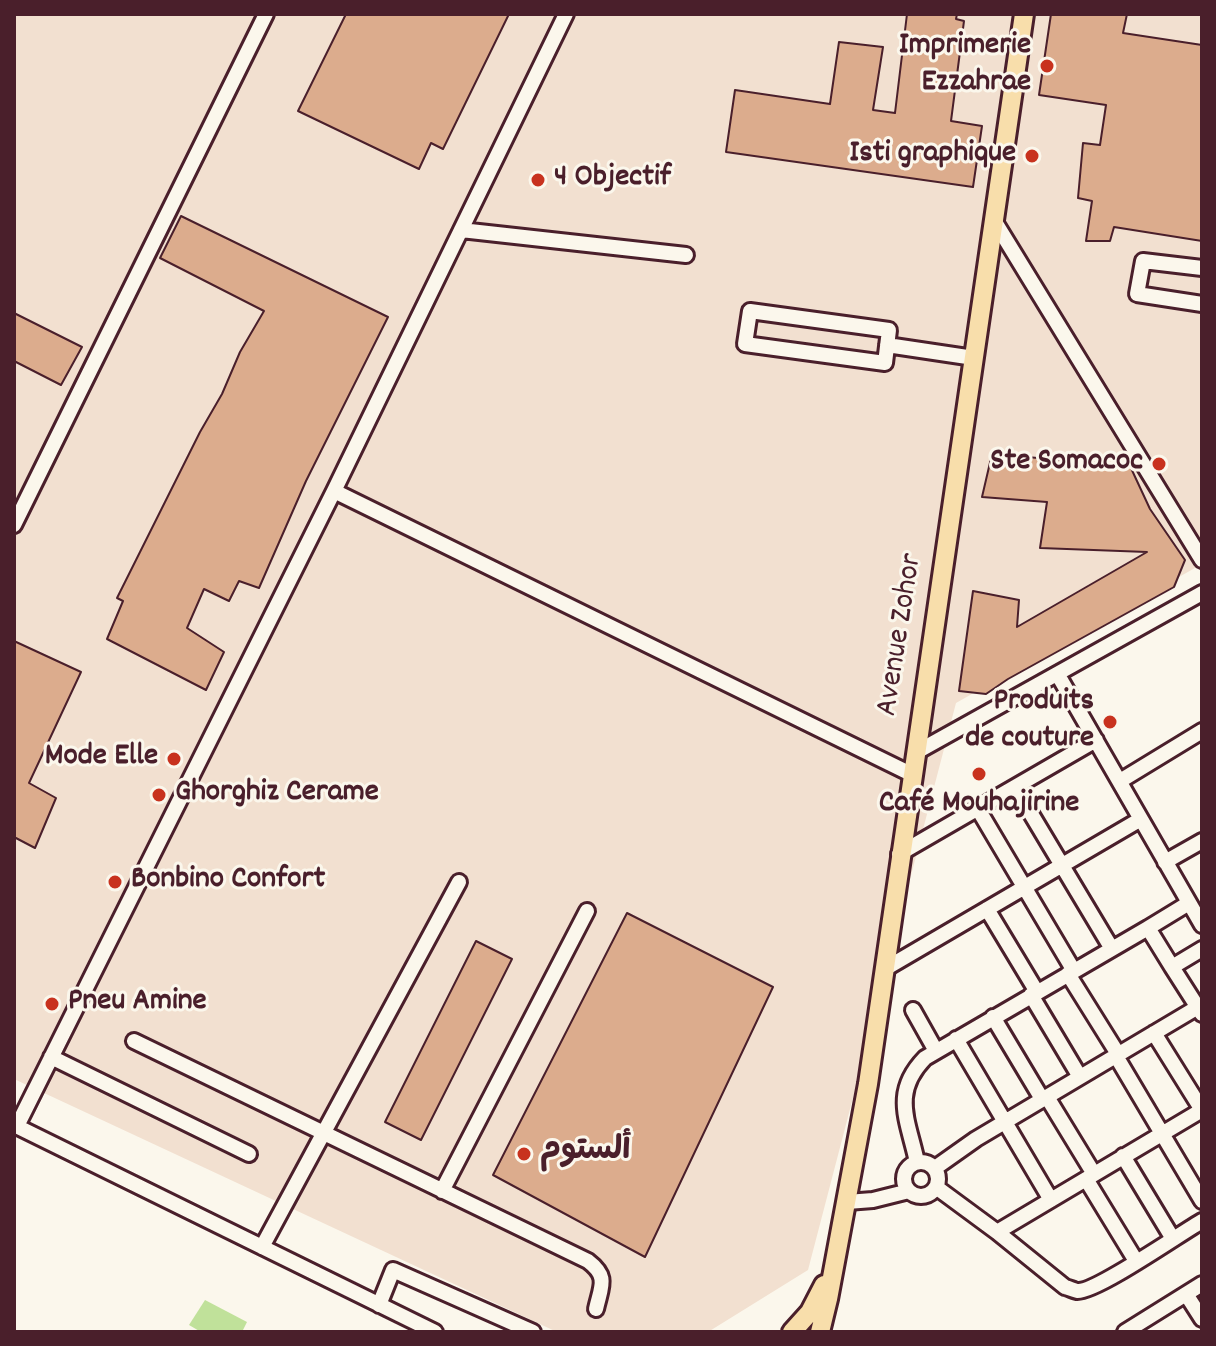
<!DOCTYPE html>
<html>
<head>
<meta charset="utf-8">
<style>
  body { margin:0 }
  #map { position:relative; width:1216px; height:1346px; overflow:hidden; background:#fbf7ec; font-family:Dekko,sans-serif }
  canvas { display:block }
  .frame { position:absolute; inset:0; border:16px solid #4a1f2b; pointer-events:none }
</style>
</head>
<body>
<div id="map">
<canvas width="1216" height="1346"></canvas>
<div class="frame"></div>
</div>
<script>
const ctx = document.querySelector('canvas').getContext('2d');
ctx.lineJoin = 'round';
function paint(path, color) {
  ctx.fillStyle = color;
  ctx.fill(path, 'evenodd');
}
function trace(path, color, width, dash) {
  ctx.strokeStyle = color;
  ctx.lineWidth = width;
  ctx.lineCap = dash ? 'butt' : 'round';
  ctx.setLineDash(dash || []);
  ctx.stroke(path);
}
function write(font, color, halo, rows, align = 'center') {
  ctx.font = font + ' Dekko,"Playpen Sans Arabic",sans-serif';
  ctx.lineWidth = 6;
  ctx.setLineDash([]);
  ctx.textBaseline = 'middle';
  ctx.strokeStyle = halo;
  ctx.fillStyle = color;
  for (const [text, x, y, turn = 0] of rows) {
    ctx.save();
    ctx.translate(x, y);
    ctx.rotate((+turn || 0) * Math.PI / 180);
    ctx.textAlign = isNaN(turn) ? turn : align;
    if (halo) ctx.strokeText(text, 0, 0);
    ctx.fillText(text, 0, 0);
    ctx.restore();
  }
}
paint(new Path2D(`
  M14 14H1202V564L956 703 808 1270 708 1332H557L14 1079Z`), '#f2e0d0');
paint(new Path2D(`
  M205 1300 247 1322 242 1332H201L189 1325Z`), '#c0e19a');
const building = new Path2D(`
  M346 14H509L443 149 431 143 419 169 298 111Z
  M907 14H957L956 19 964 21 951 121 982 126 973 187 726 152 735 90 830 104 839 42 883 47 873 110 895 113Z
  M1051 14H1127L1123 33 1202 45V241L1114 227 1110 241H1086L1092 201 1078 198 1083 143 1100 145 1106 105 1039 95Z
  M181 216 388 317 306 481 259 588 239 581 229 601 204 589 187 628 224 652 206 690 107 639 123 601 117 598 200 432 222 394 240 352 264 311 160 258Z
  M14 313 82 347 61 385 14 361Z
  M992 454 1130 466 1150 509 1185 560 1174 587 1008 679 986 694 959 691 973 591 1019 600 1017 627 1147 552 1040 548 1047 502 982 497Z
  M14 641 81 672 29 783 56 798 35 848 14 837Z
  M627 913 773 987 645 1257 493 1175Z
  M476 941 512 959 421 1140 385 1122Z`);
paint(building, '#dcac8d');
trace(building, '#4a1f2b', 2);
const minor = new Path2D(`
  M995 222 1202 560
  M461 230 686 255
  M1202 268 1143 261 1137 294 1202 304
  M750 311 889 330 885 363 745 344Z
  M887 345 974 358
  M334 491 911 774
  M14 525 266 14
  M1058 675 1202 925
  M915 753 1202 593
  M1120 781 1202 731
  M1015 787 1112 949
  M978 809 1074 971
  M899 854 1096 740
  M1165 862 1202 841
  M1189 903 1148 928 1172 967 1202 949
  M987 909 1037 992
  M1172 967 1202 1014
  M883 970 1141 819
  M1068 974 1118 1054
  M1031 995 1080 1077
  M913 1010 936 1051
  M993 1017 1042 1099
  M1154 1033 1202 1110
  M956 1039 1051 1200
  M134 1041 588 1261C609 1277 601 1286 596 1309
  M1116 1056 1202 1201
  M51 1057 249 1154
  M1047 1097 1094 1174
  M14 1125 435 1332
  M17 1126 334 491 566 14
  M1123 1156 1173 1239
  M917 1162C908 1120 891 1093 925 1058L1148 928
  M904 1179a17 17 0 1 1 34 0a17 17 0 1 1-34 0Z
  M935 1168 976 1139 1198 1007
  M1086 1179 1136 1261
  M936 1187 997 1232 1065 1287C1066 1287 1076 1291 1077 1291 1095 1293 1181 1233 1202 1221
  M442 1191 587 911
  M847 1202 873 1200 909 1191
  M997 1232 1202 1110
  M262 1247 459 882
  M1186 1294 1202 1319
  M379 1305 393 1270 533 1332
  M1125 1332 1202 1284`);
const major = new Path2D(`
  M792 1332 810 1312 824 1285
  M820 1332 828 1299 868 1084 1024 14`);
trace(minor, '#4a1f2b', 20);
trace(major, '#4a1f2b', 24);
trace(minor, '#fbf7ec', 14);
trace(major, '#f8deab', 18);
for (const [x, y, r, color] of [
  [1047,66,8,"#c8321e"],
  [1032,156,8,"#c8321e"],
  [538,180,8,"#c8321e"],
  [1159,464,8,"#c8321e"],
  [1110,722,8,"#c8321e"],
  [174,759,8,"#c8321e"],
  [979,774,8,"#c8321e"],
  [159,795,8,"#c8321e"],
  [115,882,8,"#c8321e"],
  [52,1004,8,"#c8321e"],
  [524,1154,8,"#c8321e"]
]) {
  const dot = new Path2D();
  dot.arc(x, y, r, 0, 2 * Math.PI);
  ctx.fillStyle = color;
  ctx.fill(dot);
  trace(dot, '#fbf7ec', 3);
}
write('bold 32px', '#4a1f2b', '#fbf7ec', [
  ["Imprimerie",1031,48],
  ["Ezzahrae",1031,85],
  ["Isti graphique",1016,156],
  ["4 Objectif",554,180,"left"],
  ["Ste Somacoc",1143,464],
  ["Produits",1094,704],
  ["de couture",1094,741],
  ["Mode Elle",158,759],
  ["Ghorghiz Cerame",175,795,"left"],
  ["Café Mouhajirine",979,806,"center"],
  ["Bonbino Confort",131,882,"left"],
  ["Pneu Amine",68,1004,"left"],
  ["ألستوم",540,1154,"left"]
], 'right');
write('32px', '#4a1f2b', '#fbf7ec', [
  ["Avenue Zohor",902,635,-81]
]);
</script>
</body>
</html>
